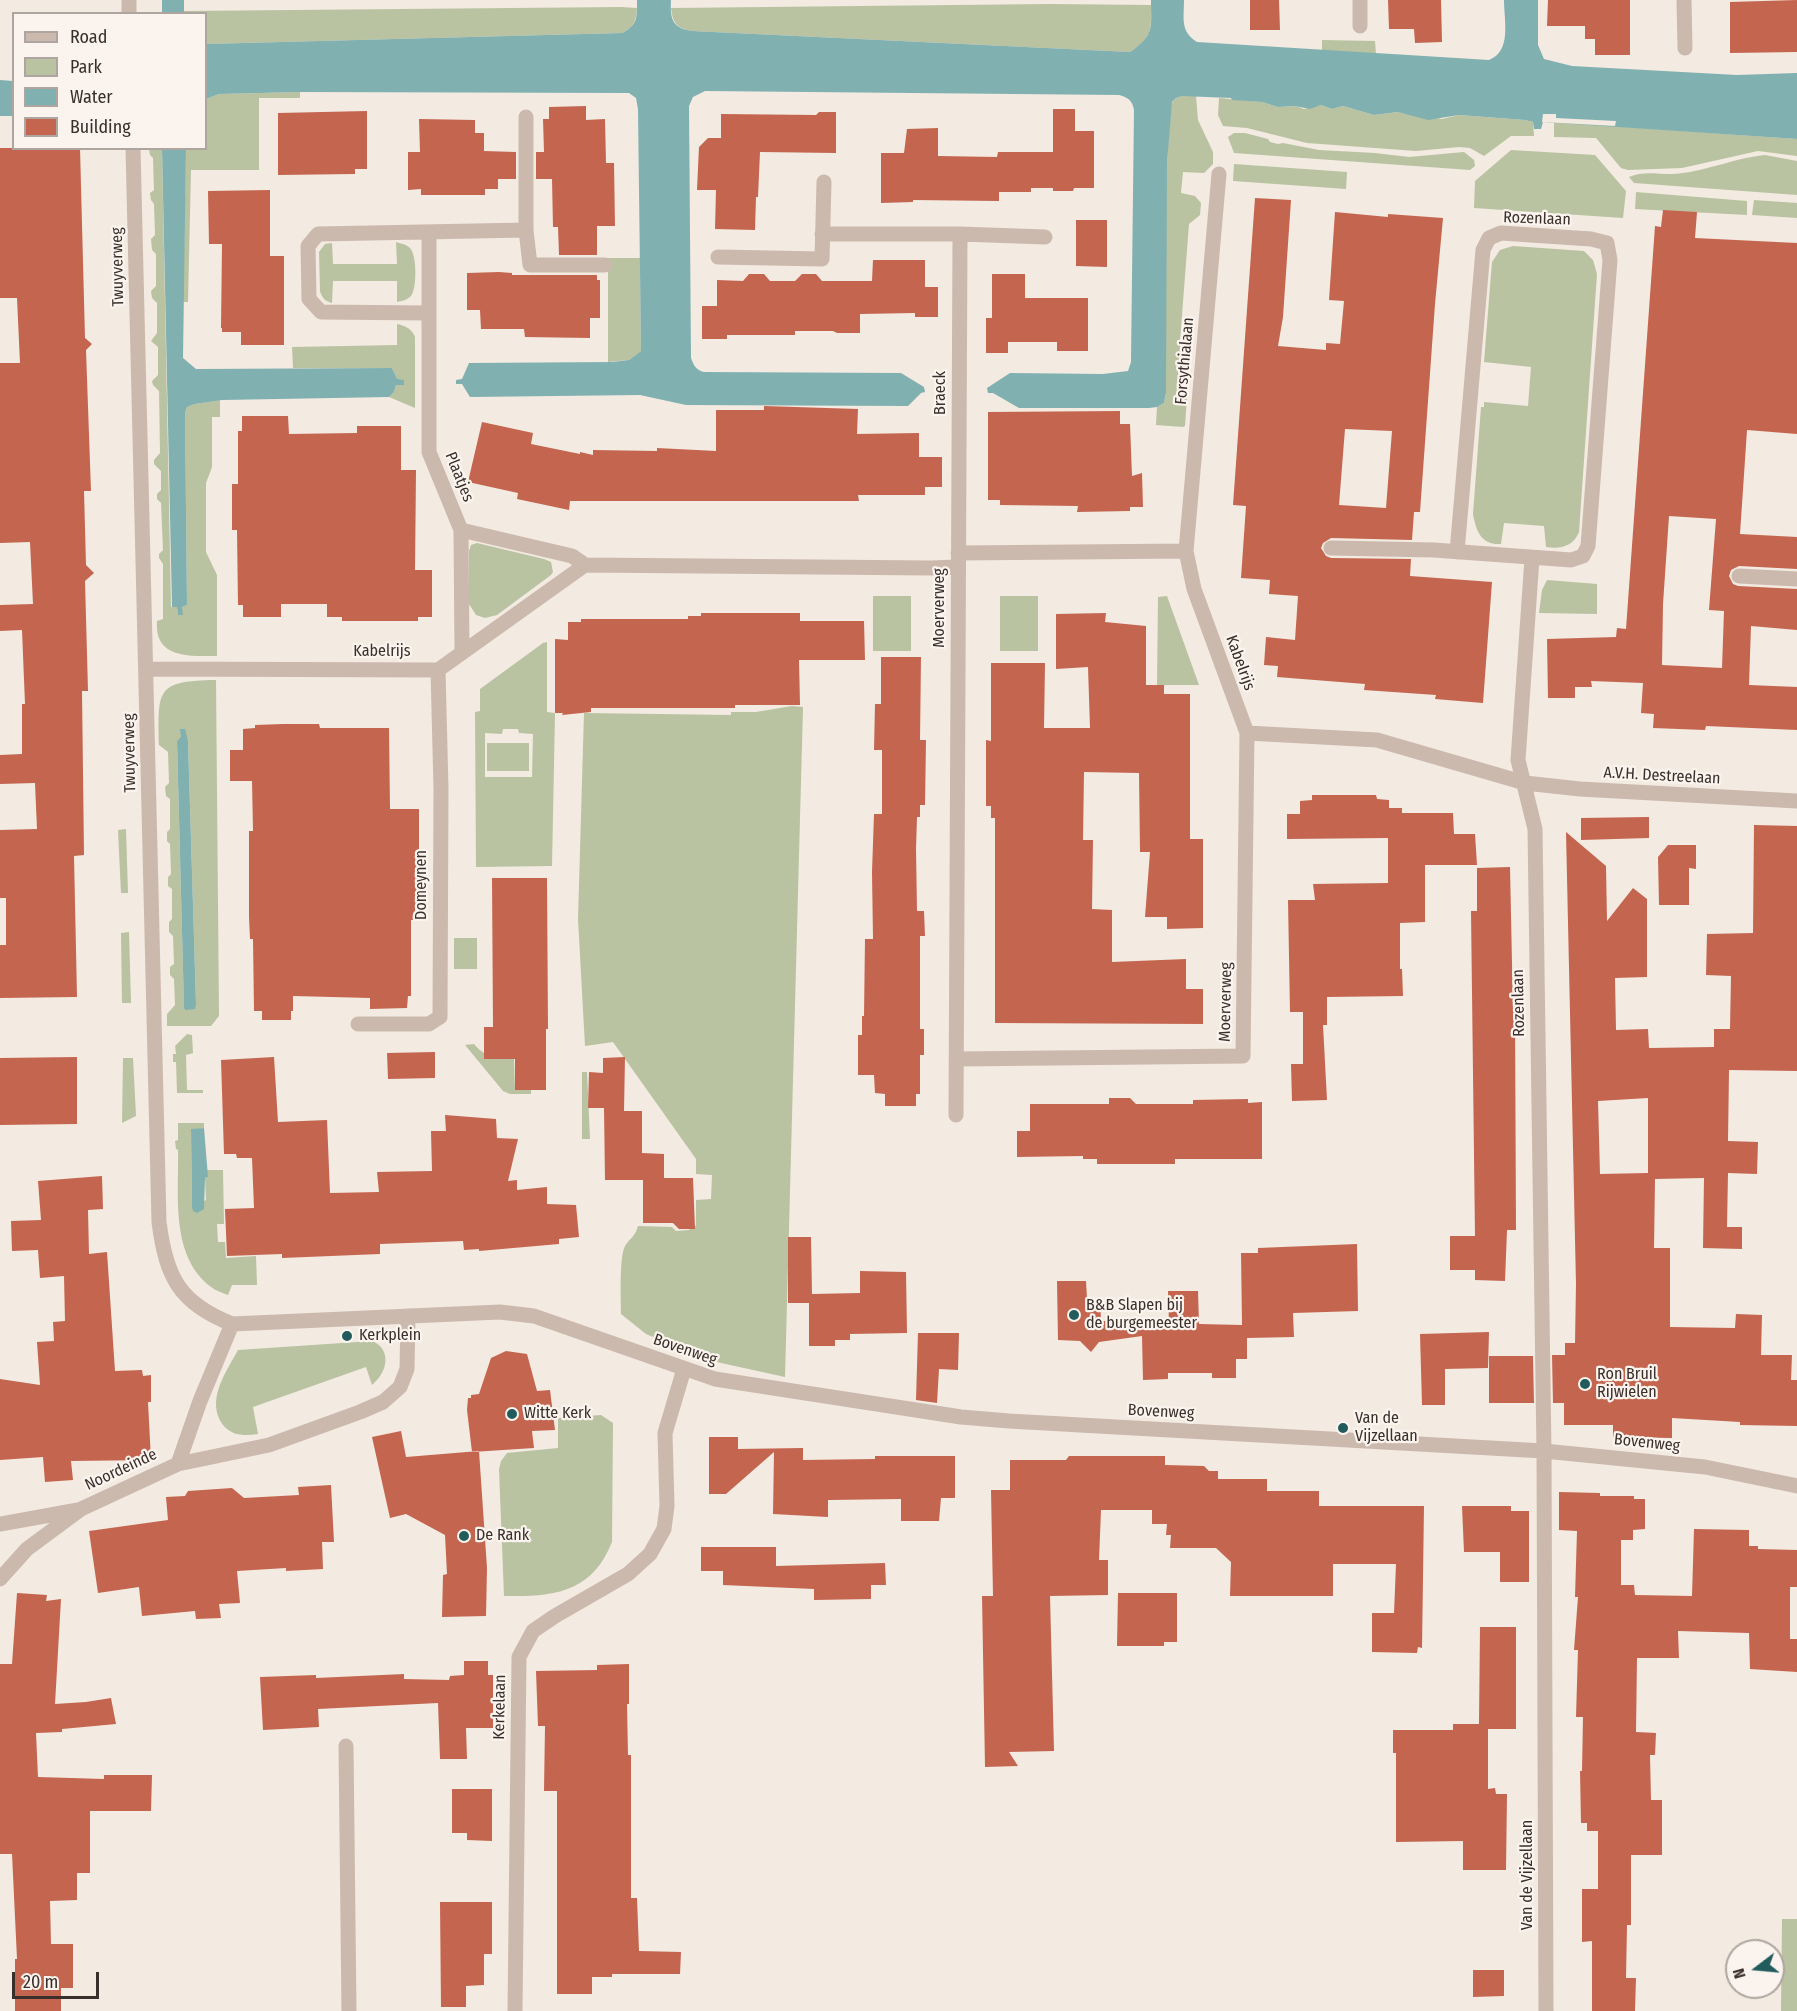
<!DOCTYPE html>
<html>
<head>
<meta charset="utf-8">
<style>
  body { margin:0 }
  #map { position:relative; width:1797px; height:2011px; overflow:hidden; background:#f3eae1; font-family:"Fira Sans Condensed",sans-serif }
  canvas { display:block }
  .legend { position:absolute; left:12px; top:12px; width:195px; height:138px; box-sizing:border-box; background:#fbf4ee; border:2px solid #aea5a0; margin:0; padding:8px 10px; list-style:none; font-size:18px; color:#3a2f2b }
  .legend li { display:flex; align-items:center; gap:12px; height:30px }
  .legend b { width:30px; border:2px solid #aea5a0 }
  .north { position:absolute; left:1725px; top:1939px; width:60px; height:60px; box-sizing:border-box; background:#fbf4ee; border:2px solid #aea5a0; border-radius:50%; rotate:254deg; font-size:16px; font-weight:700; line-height:24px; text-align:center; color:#3a2f2b }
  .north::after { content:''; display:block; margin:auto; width:21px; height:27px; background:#215b5c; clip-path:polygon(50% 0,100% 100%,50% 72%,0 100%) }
  .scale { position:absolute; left:12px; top:1972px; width:87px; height:27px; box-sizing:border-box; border:3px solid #3a2f2b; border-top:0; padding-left:8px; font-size:18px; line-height:21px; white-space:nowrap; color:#3a2f2b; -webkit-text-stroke:4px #fbf4ee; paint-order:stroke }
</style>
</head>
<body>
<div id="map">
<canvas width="1797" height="2011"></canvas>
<ul class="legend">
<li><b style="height:8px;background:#ccb9ad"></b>Road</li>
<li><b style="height:16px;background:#b9c3a1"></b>Park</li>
<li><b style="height:16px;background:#80b0b0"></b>Water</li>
<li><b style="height:16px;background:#c4654f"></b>Building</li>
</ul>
<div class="north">N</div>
<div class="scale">20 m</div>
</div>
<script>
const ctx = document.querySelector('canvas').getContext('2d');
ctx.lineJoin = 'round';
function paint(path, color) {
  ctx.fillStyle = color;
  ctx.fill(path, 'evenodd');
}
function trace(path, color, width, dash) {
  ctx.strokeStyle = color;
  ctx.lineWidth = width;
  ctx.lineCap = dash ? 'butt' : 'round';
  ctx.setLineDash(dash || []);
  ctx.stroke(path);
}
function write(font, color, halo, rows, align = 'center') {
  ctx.font = font + ' "Fira Sans Condensed",sans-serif';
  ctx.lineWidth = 4.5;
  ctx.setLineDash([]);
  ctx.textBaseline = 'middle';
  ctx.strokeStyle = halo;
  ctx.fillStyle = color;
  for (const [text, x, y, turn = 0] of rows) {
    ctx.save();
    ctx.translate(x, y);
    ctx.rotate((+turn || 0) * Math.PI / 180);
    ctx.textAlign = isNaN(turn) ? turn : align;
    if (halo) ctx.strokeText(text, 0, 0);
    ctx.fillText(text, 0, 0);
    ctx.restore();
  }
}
paint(new Path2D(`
  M1050 4 1151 5C1151 31 1153 37 1130 52L692 31C676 28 673 23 671 8Z
  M621 7 637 8C636 21 634 27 622 33L206 44V14L184 13V11Z
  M1322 40 1375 41 1376 54 1322 51Z
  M300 92V98H259V170H191L188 302H183L186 149 206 148V99L219 94Z
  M1182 96H1196L1198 120 1213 152V164L1204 173 1183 172 1181 193 1195 196 1201 203 1200 215 1189 224 1180 341 1190 353 1185 426 1183 427 1156 425 1157 407 1164 403 1166 393V181L1170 111C1172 102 1173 98 1182 96Z
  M1219 98 1262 102 1278 107 1296 106 1304 109 1321 105 1332 109 1343 106 1374 115 1398 112 1442 119 1459 115 1525 120 1533 122 1534 136H1511L1484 156 1470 148 1459 147 1416 151 1307 143 1247 128 1223 126 1218 115Z
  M1554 122 1797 139V156L1758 151 1682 168 1628 170 1621 168 1596 138 1554 137Z
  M1234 133H1245L1268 139 1270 142 1278 144 1283 143 1319 150 1375 153 1409 157 1464 152 1474 160 1475 166 1470 170 1234 153 1228 137Z
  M149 149H162L171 607H177L178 615H182V607L187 605 185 413 187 407 195 404 220 400V417H212V467L206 483V552L217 575V656C190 656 154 659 157 621L163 619V564L159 558V554L163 550 161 503 157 499V494L161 490V471L154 464V460L160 453 159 391 153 385 152 381 158 375V347L151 341 157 333V303L152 298 151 291 156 286V254L152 250 151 239 155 235 154 204 151 200 150 193 154 190 153 158 150 155Z
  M1511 150 1595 155 1626 191 1623 218 1474 208 1475 181Z
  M1765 155 1797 161V195L1634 183 1629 177C1642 171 1657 174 1671 174 1703 173 1733 158 1765 155Z
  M1234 164 1347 172 1346 189 1233 181Z
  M1636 192 1747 201V215L1635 209Z
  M1754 200 1797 203V218L1752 215Z
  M396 242C402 244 406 244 410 248 417 255 417 289 411 296 407 300 402 301 397 302V281H333L332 303C325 301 322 298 320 291L319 252 325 244 332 243 333 264H397Z
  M1513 246 1584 251 1593 260 1597 274 1579 532C1573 547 1560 549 1546 547L1544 526 1504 523 1501 544C1481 545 1476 531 1473 514L1481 407H1484V402L1528 406 1531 367 1484 362 1492 262 1500 250Z
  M608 258H640L641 351 629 360 608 362Z
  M397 324C406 326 412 329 415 337V408L389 397 394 392 396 385H403L397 380 392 368H293L292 347 397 345Z
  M477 543 544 559 551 562 553 572 551 575 497 615 485 618 476 615 469 604V551L471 545Z
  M1547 580 1597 584V614L1539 613 1542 590Z
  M873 596H911V651H873Z
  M1000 596H1038V651H1000Z
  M1167 596 1199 685H1157L1158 597Z
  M547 642V712L555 713 552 866 476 867 475 712 480 711V689L543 643ZM503 729H518L519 733 533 734 532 777H485V733L502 734Z
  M216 680 219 1016 211 1026H167V1014L175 1005 174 979 170 975V967L174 964 173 936 169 932V922L172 919V889L168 886V877L171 874 170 844 167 841V832L170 829V799L166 796 165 787 169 783 168 752 159 745C158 689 156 681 216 680ZM181 738H186L188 741 196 1004 184 1006 177 741Z
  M792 706 803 707 785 1377 712 1361 646 1334 621 1314C621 1300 619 1257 625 1246 630 1238 635 1237 638 1226L672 1227 676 1231 689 1230 693 1225 696 1226V1200L711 1199 712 1175 696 1174V1159L613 1042 585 1046 578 919 584 713 731 715V712H756Z
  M487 743H529V771H487Z
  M126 829 128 893H121L118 830Z
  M129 932 131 1003H122L121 933Z
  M454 938H477V969H454Z
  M187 1034 192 1035 193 1053 186 1055 187 1090H203V1093H177L176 1062H173V1054H176L175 1046Z
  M474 1044C486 1058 496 1059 514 1059L515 1090H531V1094H510L503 1091 465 1045Z
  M123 1058H133L136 1116 122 1123Z
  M582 1072H587L590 1139H582Z
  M178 1123H204V1128L191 1130 192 1207 206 1200 205 1178 208 1177 206 1170H223L224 1224H217L218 1242H225L226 1258 256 1256 257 1285H232L228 1295C223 1293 216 1291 211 1287 170 1256 179 1195 178 1150L176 1149 175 1141 178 1140Z
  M366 1339C392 1345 390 1370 372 1385L366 1367 253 1407 258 1434C245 1436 232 1436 223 1425 205 1401 226 1372 238 1350L357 1342Z
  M601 1415 613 1423 612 1542C592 1593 553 1597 504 1596L499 1469 501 1461 507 1453 558 1448V1418Z
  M1782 1919H1797V2011H1781Z`), '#b9c3a1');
paint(new Path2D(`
  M162 0H184V13H162Z
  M637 0H671C670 19 672 28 692 31L1130 52C1155 35 1151 28 1151 0H1184C1184 19 1180 31 1197 42L1489 60C1512 51 1504 21 1504 0H1538V45L1544 59 1572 66 1737 75 1797 73V139L1543 122 1541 129H1534L1533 122 1525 120 1459 115 1428 120 1398 112 1374 115 1343 106 1332 109 1321 105 1310 109 1295 106 1278 107 1262 102 1232 100 1231 98 1182 96 1176 98 1172 102 1167 163 1166 393 1164 403 1157 407 1149 408H1019L993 393H988L987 388 1010 373 1103 374 1128 371 1131 362 1134 110C1132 100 1129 98 1119 95L705 91 693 97 689 106 691 358C694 366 696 370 704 372L901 373 924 387 925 392 921 393 908 406 686 405 640 395 470 397 462 384H456V380L462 379 469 363 612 362 629 360 641 351 638 109 636 98 629 93 300 92 219 94 206 99V44L622 33C638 25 637 17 637 0Z
  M0 80 13 81V116H0Z
  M162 149H186L183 358 196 369 392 368 397 379 404 380V385H396L394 392 389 397 222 400 195 404 187 407 185 413 187 605 182 607 183 615H178L177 607H172Z
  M180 729H185L188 741 196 1004 195 1009 185 1010 184 1007 177 741 181 737Z
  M204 1128 208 1177 205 1178 204 1209 197 1213 193 1211 192 1207 191 1129Z`), '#80b0b0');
paint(new Path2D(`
  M1543 114H1556V118L1616 121 1615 126 1542 122Z`), '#f3eae1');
paint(new Path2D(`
  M1250 0H1279L1280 30H1250Z
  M1388 0H1441L1442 42 1415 43 1414 29H1389Z
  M1548 0H1630V55H1595V39H1585V26H1547Z
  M1797 0V52L1730 53V2Z
  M586 106V120L605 119 606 163H614L615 226H597V255H559L558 227H553L552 179H536V152H544L543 119H549V107Z
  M1053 109H1075V131H1094V188H1074L1073 191H1053V188H1031V192H999V201L913 200V202L881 203V153H904L907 129 938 128V156L997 157 998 152H1053Z
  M367 111V169H355V174L278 175V113Z
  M819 112H836V153L760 152 758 197H756L755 230 715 229 716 190H697L699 147 708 138H721V114L816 115Z
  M419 119 475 120V133H484V151L516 152V179H498V189H485V195H421V189L408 190V152H420Z
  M0 148H80L85 338 92 344 86 350 91 491H84L86 565 94 573 85 581 88 691H82L84 855 74 856 77 997 0 998V945H6V898H0V830L37 829 35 783 0 784V755L22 754V704H25L22 630 0 631V605L33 604 30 542 0 543V363H20L17 298H0Z
  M270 190V256H284V345H241V332H222V328H221L222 244H209L208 191Z
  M1255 198 1291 200 1283 317 1278 346 1326 350V343L1340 344 1344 301 1329 300 1335 212 1388 217V214L1443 218 1435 304 1420 512H1414L1412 540 1331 538 1323 543 1321 548 1326 556 1331 558 1411 559 1410 576 1492 582 1483 703 1435 699 1436 695 1364 690 1365 684 1277 677 1278 666 1264 665 1266 637 1295 640 1298 596 1269 594 1270 580 1241 578 1246 506 1233 505ZM1345 429 1392 431 1386 508 1339 505Z
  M1663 210 1697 212 1695 238 1797 243V434L1747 430 1740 534 1797 537V569L1739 566 1731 570 1729 576 1733 584 1738 586 1797 589V630L1751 626 1749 685 1797 687V730L1706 726 1705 730 1653 728 1654 714 1641 713 1643 683 1591 681 1592 687H1575V698H1548L1547 639 1616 637 1617 628 1626 629 1655 226 1661 227ZM1669 516 1716 519 1709 610 1724 611 1722 668 1662 665 1663 604Z
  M1076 220H1107V267L1076 266Z
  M873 260H925V287H938V317H915V313L860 314V333H837L833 331H795V335H727V339H702V306H717V280L743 281 749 274H764L770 281H795L802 274H816L822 281H872Z
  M499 272 512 273V275H597V280H600V318H590V338L525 337 524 329H481L480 310H467V273Z
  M992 274H1025V298H1088V351H1057V342H1008V353H986V318H992Z
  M764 406 858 409 857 434 919 433V457H942V487H925V495H858L859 501H570L569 510 517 499 518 493 468 482 482 422 533 433 531 444 580 454V452L593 455V450L657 451V448L716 451V410H764Z
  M1120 411V424H1130L1132 476 1142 473 1143 507H1130V511L1077 512 1078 506 1000 505V500H988V412Z
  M242 416H288L289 434 357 433V426H401V470H416L415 570H432V617H418V621H342V617H327V604H281V617H243V605H238L237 530H232V484H238V431H242Z
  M701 613H800V621H864L865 660H799L800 705H735V708H591V712L562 715 563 713H555V639L568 640V622H581V619H688V616H701Z
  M1106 613 1105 622 1146 626V685H1164V694H1190V839H1203V928L1167 929V917H1145L1150 852H1140L1139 773 1084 772 1083 840H1093L1092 909 1112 910V962L1186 959V989H1203V1024L995 1023V818H991V806H986V740L991 741V663H1045L1044 728H1090L1088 667 1056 669V614Z
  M881 657H921L920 740H926L925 805H920V817H917L916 849 917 911H924L925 936H920V1029H924V1055H920V1094H916V1106H885V1094L875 1093 874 1075H858V1035H862V1016H864L865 939H873L872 872 874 814H882V750H874L875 704H881Z
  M283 724H319L320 728H389L390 809H419V908H415L416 920H411V996H408L407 1008 370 1009V998L293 996V1011H291V1020H262V1011H254L253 939H250L249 917V831H253L252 781H230V750H243V729L255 728V725Z
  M1312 795H1376L1377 799 1389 800V808H1402V813H1453L1454 834H1475L1477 865H1425V922L1400 923V969H1402L1403 996 1327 997V1025H1323L1327 1100 1292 1101 1291 1064H1303V1012H1290L1288 900H1315L1313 884 1388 883V838L1287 839V814H1300V801L1312 800Z
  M1649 817V838L1581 840V818Z
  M1754 825 1797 826V1071L1729 1070 1728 1141 1758 1142 1757 1174 1728 1173 1727 1227H1742V1249L1703 1248 1704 1178 1655 1179 1654 1248H1670V1327L1735 1328 1736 1314 1762 1315 1761 1355H1792L1791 1380H1797V1426L1740 1425V1422L1672 1418V1438L1613 1437V1425H1564V1403H1553L1552 1355H1565V1343H1575L1576 1284 1566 832 1606 866 1607 921 1633 888 1647 899V977L1615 978 1616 1030 1648 1029 1649 1048 1714 1047V1029H1730L1731 976 1706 975 1707 934 1753 933ZM1648 1098V1173L1600 1174 1598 1101Z
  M1668 845H1696V869L1689 868V905H1659L1658 857Z
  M1510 867 1513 1012H1515L1516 1230H1507L1505 1281 1475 1280V1270H1450V1236H1475L1471 911H1477V868Z
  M492 878H547L548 1029H546V1090H515V1059H484V1027H493Z
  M435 1052V1078L388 1079 387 1053Z
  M77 1057V1124L0 1125V1058Z
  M274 1057 278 1122 327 1120 330 1193 379 1192 377 1172 432 1171 431 1131H446L445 1115 496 1119 497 1138 518 1139 508 1181 517 1180V1190L547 1187V1204L576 1205 579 1237 559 1239V1244L479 1251V1249L464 1250 463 1241 380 1244V1254L282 1258V1254L227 1256 225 1209 254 1208 252 1158H237L236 1154H224L221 1060Z
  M625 1057 624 1111H642V1153L664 1154V1178H693L695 1229H679L673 1223H643V1180H605L604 1108H588L589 1072 603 1073V1058Z
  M1109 1098H1130L1136 1104H1193V1100L1248 1099V1103L1262 1102V1159H1175V1164H1097V1159H1083V1156L1017 1157V1131H1030V1104H1109Z
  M102 1176 103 1209 88 1210 89 1254 107 1252 115 1371 142 1370 143 1376 151 1375V1402H148L151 1460 71 1461 73 1480 45 1482 43 1457 0 1460V1379L40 1385 37 1342 54 1341 53 1322 65 1321 64 1276 40 1278 38 1250 12 1251 11 1221 41 1220 38 1181Z
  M788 1237H811L812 1294 860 1293V1271L906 1272 907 1333 850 1334V1340H835V1346H809V1303H788Z
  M1357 1244 1358 1311 1293 1313 1294 1337 1247 1338V1359H1236V1378H1212V1373H1168V1379L1143 1380 1142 1336 1099 1342 1091 1352 1080 1341 1058 1340 1057 1281H1086L1087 1299 1100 1300 1101 1321H1150V1325H1169L1168 1291H1198L1199 1324 1242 1325 1241 1253H1258V1248Z
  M1489 1332 1488 1368 1445 1369V1405H1422L1420 1334Z
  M918 1333H959L958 1370 939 1369 937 1403 916 1400Z
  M506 1351 527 1354 537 1391 550 1390 555 1430 532 1431 534 1448 472 1452 467 1410 468 1398H471V1395L479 1394 491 1358Z
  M1489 1356H1533L1534 1403H1489Z
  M401 1431 406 1457 479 1451 487 1568 486 1616 442 1617 443 1575 447 1574 445 1535 406 1514 390 1518 372 1437Z
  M709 1437H738V1449L803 1448V1460L875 1459V1456H955V1498H941L939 1521H901V1499L828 1500V1517L773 1514 774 1452 726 1494H709Z
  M1069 1456H1165V1465L1204 1466 1209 1471H1218V1479H1267V1491H1319V1506H1424L1422 1648 1418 1647 1417 1653 1372 1652V1613H1394L1396 1564H1333V1596H1230L1231 1562 1216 1548H1170L1171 1535H1166L1167 1524H1152V1510H1101L1099 1560H1108V1595L1050 1596 1054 1751 1009 1752 1018 1766 985 1767 982 1596H993L991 1490H1010V1460H1066Z
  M331 1485 334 1542H322L323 1569 286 1571V1568L237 1571 240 1603 219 1604 221 1618 196 1619 195 1611 142 1616 139 1587 98 1593 89 1531 168 1520 166 1497 185 1496 188 1491 232 1488 244 1498 299 1495 298 1487Z
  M1559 1492 1600 1493V1496H1634V1499H1645V1529L1633 1530V1540H1621V1585H1634L1635 1595 1692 1596 1694 1529 1749 1530V1546H1758V1549L1797 1550V1587H1790V1639H1797V1672L1750 1669 1749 1633 1678 1631 1679 1658H1637L1636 1732 1656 1733 1655 1755H1650L1651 1800H1662V1855H1631V1925H1627L1626 1978H1636L1635 2011H1592V1941L1582 1942V1889H1598V1831H1587V1823H1581L1580 1771H1582L1583 1717H1576L1578 1650H1574L1578 1597H1575L1577 1531 1559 1530Z
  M1462 1506H1511V1511H1529V1582H1500V1552H1464Z
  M701 1547H776V1566L885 1563 886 1585H871V1599L814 1600V1589L723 1585V1571H701Z
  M17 1593 47 1595 46 1601 61 1599 55 1704 86 1702 111 1698 116 1724 62 1729V1732L36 1733 38 1777 104 1779V1775H152L151 1811H90V1873H77V1900L50 1901 51 1944H73V1988H61V2011H15V1959H17L12 1854H0V1664H12Z
  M1118 1593H1177V1642H1164V1646H1117Z
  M1480 1627H1516V1729H1488V1789L1495 1788 1496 1794H1507L1506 1870H1463V1841L1396 1842V1753H1393V1730H1453V1724H1479Z
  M464 1661H488V1675H493V1728H466L467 1759H440L438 1703 318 1709 319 1727 263 1730 260 1677 316 1675V1678L404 1674V1679L449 1680 450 1676 464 1675Z
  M629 1664V1704H627L628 1755H631V1898H637L639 1951 681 1952 680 1974H612V1977H592V1994H557V1791H544L545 1726H538L536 1671 597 1670V1665Z
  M452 1789H492V1841L467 1840V1833H452Z
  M440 1902H492V1954H484V1985L466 1986V2007H441Z
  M1473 1970H1504V1996L1473 1997Z`), '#c4654f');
trace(new Path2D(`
  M129 0V14
  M1684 0 1685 48
  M1360 26V0
  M526 117V230L530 265H605
  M133 148 159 1222C166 1277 179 1303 232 1324L500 1312 534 1316 715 1379 961 1417 1009 1421 1544 1451 1705 1467 1797 1486
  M429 232V452L461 530 462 653
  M822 234H960L956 1115
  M960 234 1045 237
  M718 257 822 259 824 182
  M429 313 321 312 309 299 308 246 318 234 526 230
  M461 530 572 556 585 565 931 568 958 567
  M1331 548 1434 550 1571 560 1583 556 1588 546 1610 260 1607 243 1591 239 1501 233 1489 238 1483 250 1457 552
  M1186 551 1219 174
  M958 553 1186 551 1194 589 1247 733 1377 740 1525 783 1580 789 1797 801
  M1532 558 1518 760 1535 829 1544 1451 1546 2011
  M1739 576 1797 579
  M146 669 438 670 585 565
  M358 1024H429L440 1017 441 789 438 670
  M957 1059 1243 1056 1247 733
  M178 1464 200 1401 232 1324
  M0 1524 78 1510
  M0 1579 27 1549 81 1509 178 1464 269 1445 360 1412 383 1402 400 1387 407 1369 408 1316
  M346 1746 349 2011
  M515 2011 519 1657 533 1631 555 1616 628 1574 650 1554 664 1529 667 1506 665 1433 684 1369`), '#ccb9ad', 15);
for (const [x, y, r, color] of [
  [1074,1315,6,"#215b5c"],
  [347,1336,6,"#215b5c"],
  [1585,1384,6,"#215b5c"],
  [512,1414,6,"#215b5c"],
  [1343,1428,6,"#215b5c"],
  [464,1536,6,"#215b5c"]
]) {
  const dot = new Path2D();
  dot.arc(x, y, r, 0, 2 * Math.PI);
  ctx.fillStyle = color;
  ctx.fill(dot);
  trace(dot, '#fbf4ee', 2);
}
write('16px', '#3a2f2b', '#fbf4ee', [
  ["Rozenlaan",1537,219,2],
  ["Twuyverweg",118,267,-91],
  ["Forsythialaan",1185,361,-85],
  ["Braeck",941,393,-90],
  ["Plaatjes",459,477,68],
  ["Moerverweg",940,608,-90],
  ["Kabelrijs",382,652],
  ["Kabelrijs",1240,663,70],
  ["Twuyverweg",130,753,-91],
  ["A.V.H. Destreelaan",1662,776,3],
  ["Domeynen",422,885,-90],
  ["Moerverweg",1226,1002,-89],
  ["Rozenlaan",1519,1003,-91],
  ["Bovenweg",685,1350,19],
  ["Bovenweg",1161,1412,3],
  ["Bovenweg",1647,1443,6],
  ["Noordeinde",121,1470,-25],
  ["Kerkelaan",500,1707,-89],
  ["Van de Vijzellaan",1528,1875,-90]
]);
write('16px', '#3a2f2b', '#fbf4ee', [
  ["B&B Slapen bij",1086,1306],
  ["de burgemeester",1086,1324],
  ["Kerkplein",359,1336],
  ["Ron Bruil",1597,1375],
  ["Rijwielen",1597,1393],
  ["Witte Kerk",524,1414],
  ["Van de",1355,1419],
  ["Vijzellaan",1355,1437],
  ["De Rank",476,1536]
], 'left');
</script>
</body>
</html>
